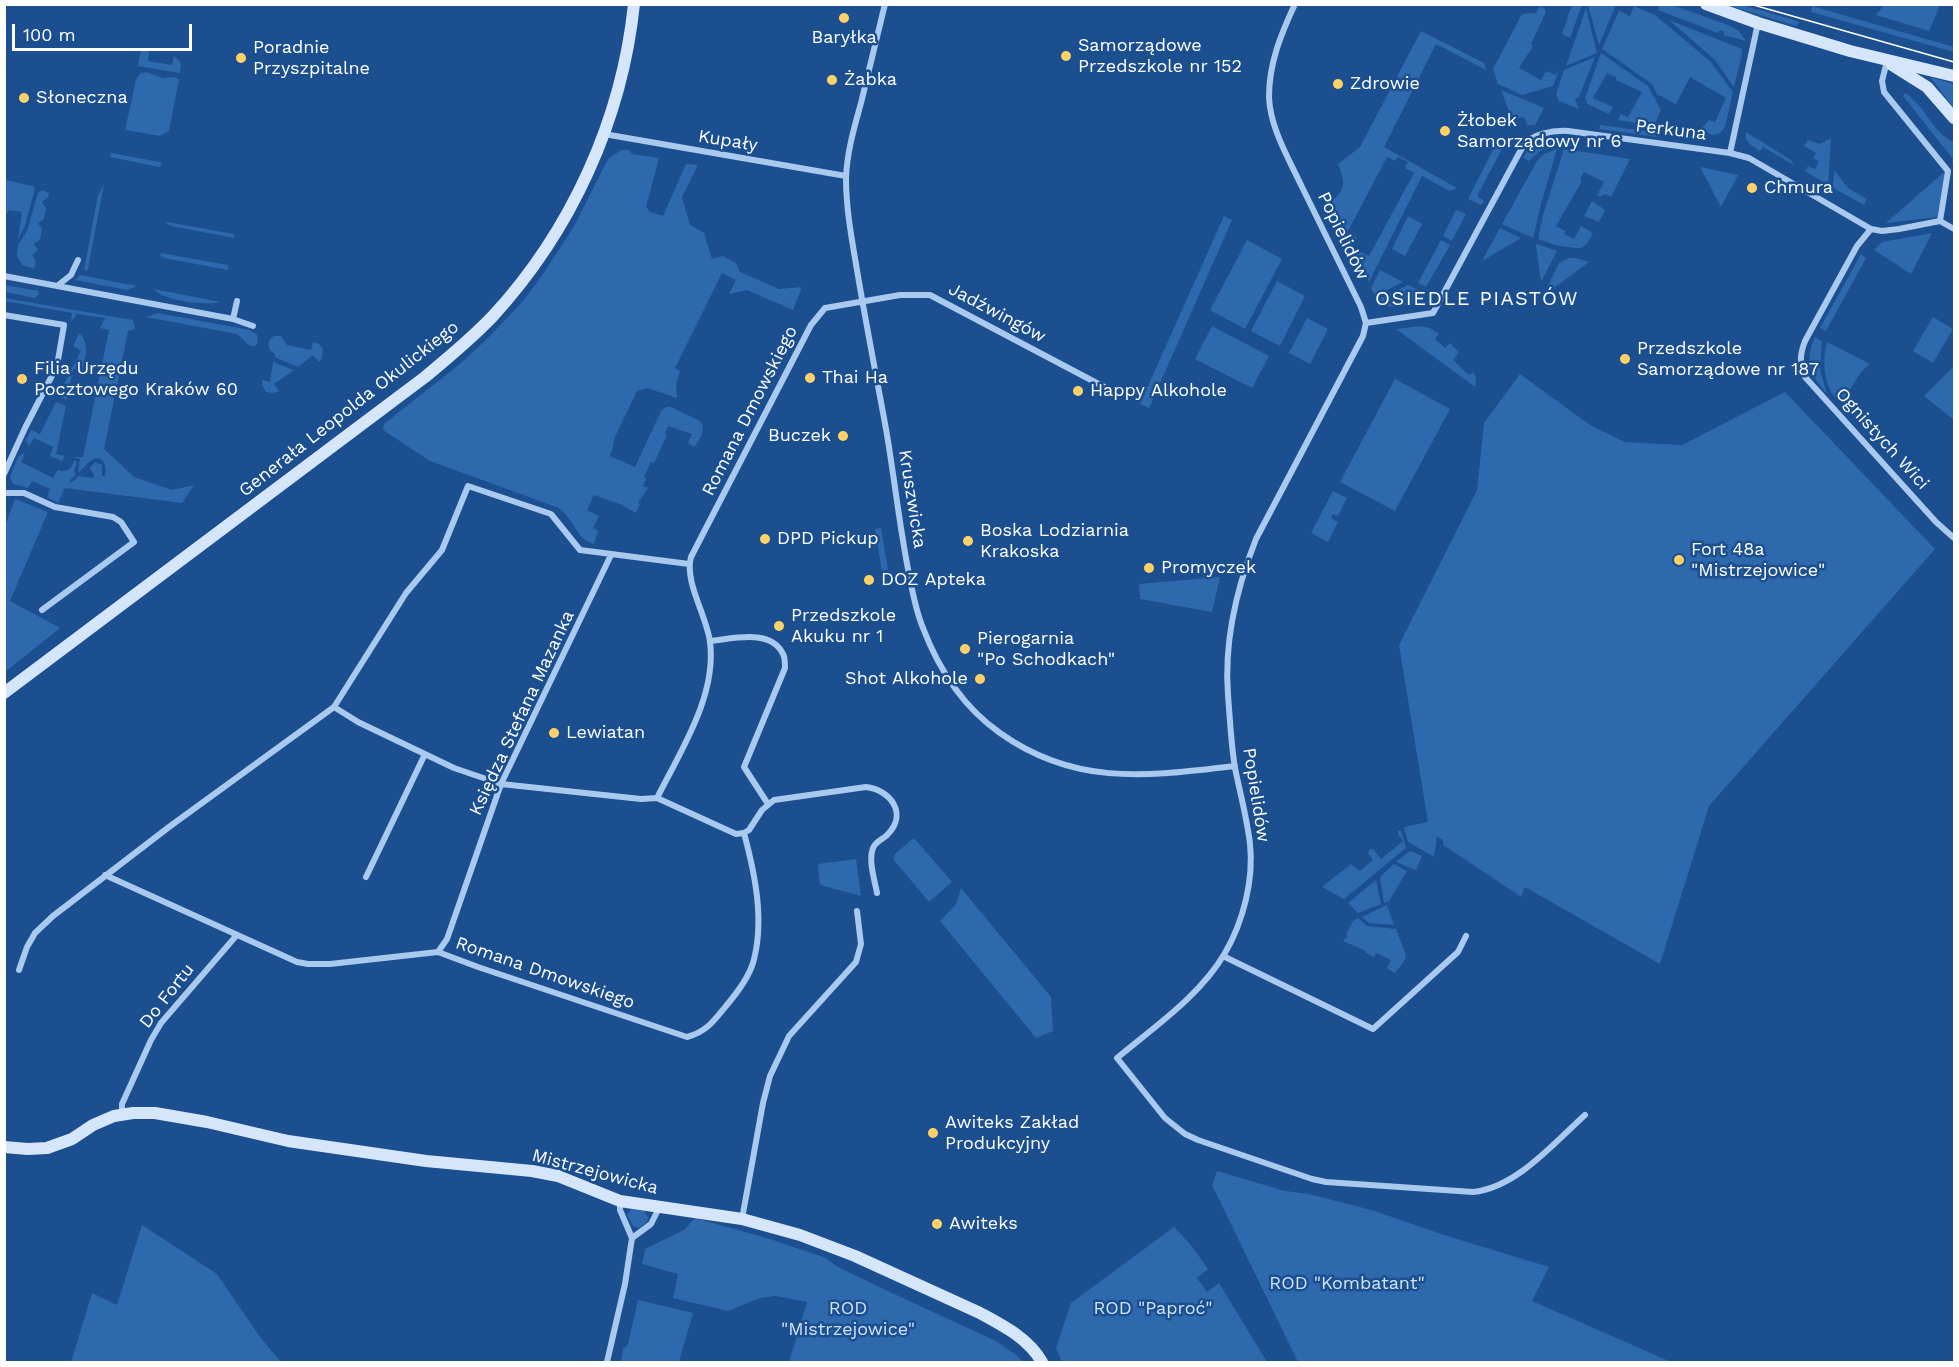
<!DOCTYPE html>
<html>
<head>
<meta charset="utf-8">
<style>
  body { margin:0 }
  #map { position:relative; width:1959px; height:1367px; overflow:hidden; background:#1b4f8f; font-family:"Work Sans",sans-serif }
  canvas { display:block }
  .frame { position:absolute; inset:0; border:6px solid #fff; pointer-events:none }
  .scale { position:absolute; left:12px; top:24px; width:180px; height:27px; box-sizing:border-box; border:3px solid #fff; border-top:0; padding-left:8px; font-size:18px; line-height:21px; white-space:nowrap; color:#fff; -webkit-text-stroke:4px #1b4f8f; paint-order:stroke }
</style>
</head>
<body>
<div id="map">
<canvas width="1959" height="1367"></canvas>
<div class="frame"></div>
<div class="scale">100 m</div>
</div>
<script>
const ctx = document.querySelector('canvas').getContext('2d');
ctx.lineJoin = 'round';
function paint(path, color) {
  ctx.fillStyle = color;
  ctx.fill(path, 'evenodd');
}
function trace(path, color, width, dash) {
  ctx.strokeStyle = color;
  ctx.lineWidth = width;
  ctx.lineCap = dash ? 'butt' : 'round';
  ctx.setLineDash(dash || []);
  ctx.stroke(path);
}
function write(font, color, halo, rows, align = 'center') {
  ctx.font = font + ' "Work Sans",sans-serif';
  ctx.lineWidth = 5;
  ctx.setLineDash([]);
  ctx.textBaseline = 'middle';
  ctx.strokeStyle = halo;
  ctx.fillStyle = color;
  for (const [text, x, y, turn = 0] of rows) {
    ctx.save();
    ctx.translate(x, y);
    ctx.rotate((+turn || 0) * Math.PI / 180);
    ctx.textAlign = isNaN(turn) ? turn : align;
    if (halo) ctx.strokeText(text, 0, 0);
    ctx.fillText(text, 0, 0);
    ctx.restore();
  }
}
paint(new Path2D(`
  M1573 5H1582L1570 38 1562 34 1568 17 1567 16Z
  M1588 5H1616L1599 45Z
  M1654 5H1672L1728 25 1739 31 1746 41 1723 35 1725 32 1720 30 1718 33 1658 10 1659 7Z
  M1727 5H1741L1755 9V11L1757 9 1800 22 1796 26Z
  M1884 5V4L1940 5 1929 31 1876 15Z
  M1540 6 1545 9V14L1531 44 1533 46 1519 68 1541 80 1546 71 1555 75 1559 69 1553 86 1522 95 1498 84 1493 69 1522 14 1536 13Z
  M1634 6 1655 15 1711 62 1733 92 1725 127 1720 133 1712 135 1701 129 1709 120 1715 122 1726 98 1690 77 1676 104 1657 94 1652 84 1602 49 1619 11 1630 16Z
  M1812 6 1954 47V52L1811 12Z
  M1586 8 1597 53 1566 66Z
  M1669 20 1742 49V54L1734 87 1715 60Z
  M1421 31 1484 63 1486 70 1436 44 1384 147 1457 188 1450 191 1422 176 1369 282 1357 255 1361 252 1369 256 1414 173 1405 168 1408 162 1398 157 1395 161 1387 157 1347 233 1357 238 1352 247 1330 202C1347 190 1345 182 1338 164L1360 147Z
  M141 50 149 51 148 61 172 65 174 56 181 63 180 73 138 66Z
  M1601 53 1648 86 1661 110 1654 126 1618 120 1621 114 1628 117 1642 92 1616 80V77L1607 73 1593 98 1613 107 1609 114 1587 104 1585 98Z
  M1595 57 1579 97 1575 99 1579 109 1559 101 1556 94 1564 70Z
  M146 72 163 78 175 77 179 80 169 131 160 136 125 130 136 80 140 74Z
  M1930 77 1954 84V108Z
  M1501 90 1544 108 1535 125H1527L1525 118 1521 117 1516 120 1512 119Z
  M1905 93C1925 105 1933 134 1954 142V163L1952 164 1953 159 1903 96Z
  M1600 125 1660 133 1657 137 1599 129Z
  M1746 132 1791 160 1794 165 1763 147 1760 151C1753 146 1743 142 1746 132Z
  M1558 137 1557 144 1540 151 1529 161 1523 157C1531 146 1544 138 1558 137Z
  M1831 138 1828 185 1805 171 1808 166 1815 169 1819 161 1813 158 1816 153 1804 146 1808 140 1820 144Z
  M1495 146 1502 149 1477 196 1484 201 1481 205 1468 199Z
  M1557 149 1541 204 1533 238 1502 224 1537 161 1544 154Z
  M1564 149 1630 159 1611 197 1605 194 1600 197 1597 195 1604 182 1584 172 1580 180 1582 181 1556 226 1565 231 1564 234 1574 239 1581 226 1593 233C1583 253 1580 248 1561 246 1554 245 1546 242 1538 239L1543 215Z
  M621 150H629L632 154 659 158 646 207 650 212 663 216 686 164 698 165 682 197 690 225 704 233 712 259 723 256 736 263 740 272 779 289 801 287V290L793 310 747 290 729 294 736 280 722 273 675 368 680 371 676 384 677 398 647 388 637 391 614 439 613 448 610 456 635 467 661 411 666 407H671L700 421C707 430 699 439 695 447L688 443 692 434 668 426 665 434 667 435 654 463 651 462 644 477 646 478 643 486 648 488 638 503 640 504 636 513 622 505 594 495 587 510 599 516 593 528 598 531 594 544C576 539 574 519 559 508L430 461 383 430 384 424 461 363 487 339 523 301 541 277 573 228 608 159Z
  M111 153 160 162 162 165 159 167 110 157Z
  M1700 167 1738 175 1721 207Z
  M1834 170 1848 188 1867 199 1864 205 1833 188Z
  M1943 173 1945 175 1937 217 1886 223Z
  M5 180 33 186 35 188 25 226 18 239 22 212 9 210 5 216Z
  M104 184 88 269 87 270H84L98 195Z
  M42 190 49 193 48 197 42 202 46 208 44 219 38 223 42 229 40 240 34 244 38 250 32 255 36 261 34 269 22 265 17 256 18 245 27 231 38 193Z
  M1592 201 1605 210 1599 222 1584 216Z
  M1456 210 1466 214 1452 241 1443 236Z
  M1224 216 1232 220 1149 408 1140 404Z
  M1408 216 1422 224 1405 256 1392 249Z
  M167 222 234 234V238L176 227 166 224Z
  M1500 228 1521 238 1482 261Z
  M1932 233 1911 274 1874 250 1882 242Z
  M1247 240 1282 259 1245 329 1210 310Z
  M1441 240 1450 245 1426 287 1418 283Z
  M1537 244 1557 251 1541 282 1536 245Z
  M161 253 228 265V270L169 259 160 256Z
  M1861 254 1866 258 1826 331 1820 328Z
  M1569 258H1575L1589 262 1543 296 1559 263Z
  M1380 270 1403 282 1375 296 1371 288Z
  M80 275 137 286 127 290 75 280Z
  M1277 281 1305 296 1280 346 1251 331Z
  M4 285 39 291 38 295 35 298 5 292Z
  M1408 285 1425 293 1422 300 1399 307 1381 306 1377 300Z
  M154 289 220 302C207 306 162 301 154 289Z
  M4 298 133 320 135 329 128 331 104 449 134 477 172 490 194 485 182 503 65 488 58 503 47 497 50 489 32 481 28 488 13 484 10 477 18 457 23 453 25 454 21 462 53 478 58 470C67 473 71 469 74 461H77L74 472 76 475 69 481 71 483 79 476 94 478V475L90 468 95 462 102 465V476H105C107 468 105 456 94 459 88 461 83 469 78 473L80 459 74 457H83L109 330 100 328 105 318 77 314 71 322 72 313 5 301Z
  M158 313 250 330 257 335 258 343 255 346H250L237 334 146 317Z
  M1933 317 1953 329 1933 363 1913 351Z
  M1307 318 1328 329 1310 364 1289 353Z
  M1212 326 1269 356 1252 388 1195 359Z
  M1421 326 1430 328 1439 334 1435 339 1445 348 1450 343 1459 352 1453 360 1469 375 1473 372 1476 377 1475 387 1396 329Z
  M79 333C91 344 85 357 82 371L73 369 67 400 58 396 81 351 73 346Z
  M274 336H281L287 345 311 350 313 342 319 344 323 349 322 359 319 362 313 355 298 367 275 357V354C267 350 266 341 274 336Z
  M1815 337 1822 341 1820 369 1827 394C1810 374 1804 362 1815 337Z
  M1827 342 1870 364 1861 372 1841 403C1823 390 1822 361 1827 342Z
  M273 362 294 370 274 384 279 391 273 393 266 392 262 385V380L270 382Z
  M1954 366V420L1924 396Z
  M1520 374 1590 425 1625 442 1682 445 1785 392 1935 549 1709 806 1660 964 1525 887 1521 897 1443 845V840L1437 837 1434 857 1408 842 1404 827 1428 822 1399 645 1477 490 1484 423Z
  M1395 379 1450 409 1395 511 1340 482Z
  M56 402 66 406 56 454 65 456 62 461 50 456 53 447 34 438 29 446 26 440 31 430 40 434Z
  M1333 491 1347 498 1338 516 1333 514 1331 518 1338 522 1328 542 1311 533Z
  M15 499 48 512 10 601 60 628 5 672V526Z
  M881 528 888 570 882 571 875 529Z
  M1220 577 1212 612 1140 599 1139 584Z
  M1398 831H1401L1406 848 1344 899 1322 887 1351 864 1360 871 1373 860 1368 853 1370 849H1373L1381 859 1403 841 1398 834Z
  M914 838 952 882 929 902 893 859 895 854Z
  M1410 851 1422 856 1416 870 1396 862Z
  M856 859 861 896 820 885 818 864Z
  M1394 864 1407 871 1389 901 1384 903 1380 877Z
  M1376 880 1381 904 1358 913 1348 903Z
  M961 888 1051 997 1053 1031 1036 1038 940 921 956 904Z
  M1387 905 1394 925 1369 923 1362 917Z
  M1358 918 1367 926 1396 929 1406 955 1405 960 1395 973 1387 968 1391 960 1376 953 1374 957 1366 953V951L1343 941 1348 936 1346 934 1353 921Z
  M1217 1171 1285 1191 1309 1194 1375 1211 1441 1234 1549 1267 1532 1301 1671 1362H1298L1212 1185Z
  M631 1209 644 1211 648 1217 647 1222 639 1228 633 1226 627 1215Z
  M695 1218 770 1239 826 1258 838 1267 890 1292 996 1341 1016 1355 1023 1362H789L807 1302 776 1296 760 1298 728 1311 673 1298 678 1274 642 1264 645 1249 684 1230Z
  M142 1225 217 1274 260 1337 281 1362H71L92 1293 117 1305Z
  M1174 1227 1191 1245 1208 1269 1197 1278 1207 1292 1219 1283 1267 1362H1062L1056 1348 1071 1303Z
  M638 1300 693 1313 679 1362H621L623 1349 628 1344Z`), '#2e69ad');
trace(new Path2D(`
  M885 4C877 37 869 70 861 103 854 128 847 152 846 178 846 207 851 235 856 264 865 319 876 374 886 429 894 475 899 523 908 569 912 589 915 609 923 628 939 670 963 707 1000 733 1076 787 1148 776 1235 766
  M1295 4C1281 34 1269 63 1269 97 1270 128 1289 159 1302 187 1322 227 1341 267 1361 307L1366 323 1363 336 1256 539C1237 587 1224 643 1228 695 1230 719 1231 744 1235 768 1240 793 1247 818 1250 844 1254 880 1243 922 1225 953 1200 996 1154 1027 1117 1058L1165 1118 1185 1134 1198 1140 1312 1179 1326 1182 1473 1192C1516 1188 1554 1143 1585 1115
  M1887 61 1882 81 1884 92 1948 171 1940 221
  M604 134 846 176
  M1730 153 1758 23
  M1871 229 1857 246 1805 341C1800 354 1799 364 1805 377L1936 522 1954 538
  M4 276 233 319 237 301
  M57 286 71 275 78 260
  M4 315 64 325 57 366 25 428 4 474
  M233 319 253 326
  M1366 323 1433 313 1523 146C1531 134 1553 130 1568 131L1730 153 1749 158 1871 229 1882 231 1899 229 1940 221 1954 229
  M4 493H24L55 507 113 517 121 522 134 542 42 610
  M710 641C732 639 771 628 783 654 785 657 785 664 785 668L744 767 768 804
  M334 707 358 722 454 768 501 784 641 799 657 798 736 834 744 833 749 830 762 810 774 800 866 787C890 790 908 813 888 834 885 838 877 841 874 846 867 858 875 881 877 893
  M657 798C680 752 717 696 710 642 707 616 684 582 691 557L811 325 825 308 900 295H930L1110 390
  M105 875 297 962 308 964H330L438 952 478 967 687 1037C706 1032 714 1021 726 1006 737 993 748 979 753 963 765 921 755 874 744 833
  M366 877 425 754
  M438 952 447 939 501 784 611 555
  M1223 956 1373 1029 1458 952 1466 936
  M19 970 27 947 35 933 53 916 169 827 334 707 406 593 442 550 468 486 551 514 580 550 689 564
  M122 1114V1104L151 1040 161 1023 236 936
  M742 1219 763 1103 770 1076 789 1036 856 962 861 944 857 911
  M632 1238 651 1224 659 1208
  M607 1362 625 1284 632 1238 620 1210V1201`), '#a9c9ee', 6);
trace(new Path2D(`
  M1706 4 1758 23 1850 51 1954 76
  M1892 65 1927 87 1954 118
  M4 693 425 377C448 358 472 338 493 316 571 231 622 120 634 4
  M4 1147 28 1149 47 1148 72 1139 93 1125 114 1116 133 1113H155L207 1122 288 1141 426 1161 532 1171 558 1176 620 1201 742 1219 800 1235 855 1256 980 1313C1004 1326 1028 1338 1042 1362`), '#d6e6fa', 12);
trace(new Path2D(`
  M1750 4 1954 62`), '#fff', 1.5);
for (const [x, y, r, color] of [
  [844,18,6,"#ffd166"],
  [1066,56,6,"#ffd166"],
  [241,58,6,"#ffd166"],
  [832,80,6,"#ffd166"],
  [1338,84,6,"#ffd166"],
  [24,98,6,"#ffd166"],
  [1445,131,6,"#ffd166"],
  [1752,188,6,"#ffd166"],
  [1625,359,6,"#ffd166"],
  [810,378,6,"#ffd166"],
  [22,379,6,"#ffd166"],
  [1078,391,6,"#ffd166"],
  [843,436,6,"#ffd166"],
  [765,539,6,"#ffd166"],
  [968,541,6,"#ffd166"],
  [1679,560,6,"#ffd166"],
  [1149,568,6,"#ffd166"],
  [869,580,6,"#ffd166"],
  [779,626,6,"#ffd166"],
  [965,649,6,"#ffd166"],
  [980,679,6,"#ffd166"],
  [554,733,6,"#ffd166"],
  [933,1133,6,"#ffd166"],
  [937,1224,6,"#ffd166"]
]) {
  const dot = new Path2D();
  dot.arc(x, y, r, 0, 2 * Math.PI);
  ctx.fillStyle = color;
  ctx.fill(dot);
  trace(dot, '#1b4f8f', 2);
}
write('18px', '#fff', '#1b4f8f', [
  ["Baryłka",844,38,"center"],
  ["Samorządowe",1078,46],
  ["Przedszkole nr 152",1078,67],
  ["Poradnie",253,48],
  ["Przyszpitalne",253,69],
  ["Żabka",844,80],
  ["Zdrowie",1350,84],
  ["Słoneczna",36,98],
  ["Żłobek",1457,121],
  ["Samorządowy nr 6",1457,142],
  ["Chmura",1764,188],
  ["Przedszkole",1637,349],
  ["Samorządowe nr 187",1637,370],
  ["Filia Urzędu",34,369],
  ["Pocztowego Kraków 60",34,390],
  ["Thai Ha",822,378],
  ["Happy Alkohole",1090,391],
  ["Buczek",831,436,"right"],
  ["Boska Lodziarnia",980,531],
  ["Krakoska",980,552],
  ["DPD Pickup",777,539],
  ["Fort 48a",1691,550],
  ["\"Mistrzejowice\"",1691,571],
  ["Promyczek",1161,568],
  ["DOZ Apteka",881,580],
  ["Przedszkole",791,616],
  ["Akuku nr 1",791,637],
  ["Pierogarnia",977,639],
  ["\"Po Schodkach\"",977,660],
  ["Shot Alkohole",968,679,"right"],
  ["Lewiatan",566,733],
  ["Awiteks Zakład",945,1123],
  ["Produkcyjny",945,1144],
  ["Awiteks",949,1224]
], 'left');
write('18px', '#fff', '#1b4f8f', [
  ["Perkuna",1671,130,7],
  ["Kupały",728,141,9],
  ["Popielidów",1343,236,64],
  ["Jadźwingów",997,313,28],
  ["Generała Leopolda Okulickiego",349,409,-38],
  ["Romana Dmowskiego",750,411,-63],
  ["Ognistych Wici",1882,439,48],
  ["Kruszwicka",912,499,81],
  ["Księdza Stefana Mazanka",522,713,-65],
  ["Popielidów",1256,795,81],
  ["Romana Dmowskiego",545,973,19],
  ["Do Fortu",167,996,-52],
  ["Mistrzejowicka",595,1172,15]
]);
write('18px', '#cfe3fa', '#1b4f8f', [
  ["ROD \"Kombatant\"",1347,1284],
  ["ROD",848,1309],
  ["\"Mistrzejowice\"",848,1330],
  ["ROD \"Paproć\"",1153,1309]
]);
ctx.letterSpacing = '1.5px';
write('20px', '#fff', '#1b4f8f', [
  ["OSIEDLE PIASTÓW",1477,299]
]);
ctx.letterSpacing = '0px';
</script>
</body>
</html>
